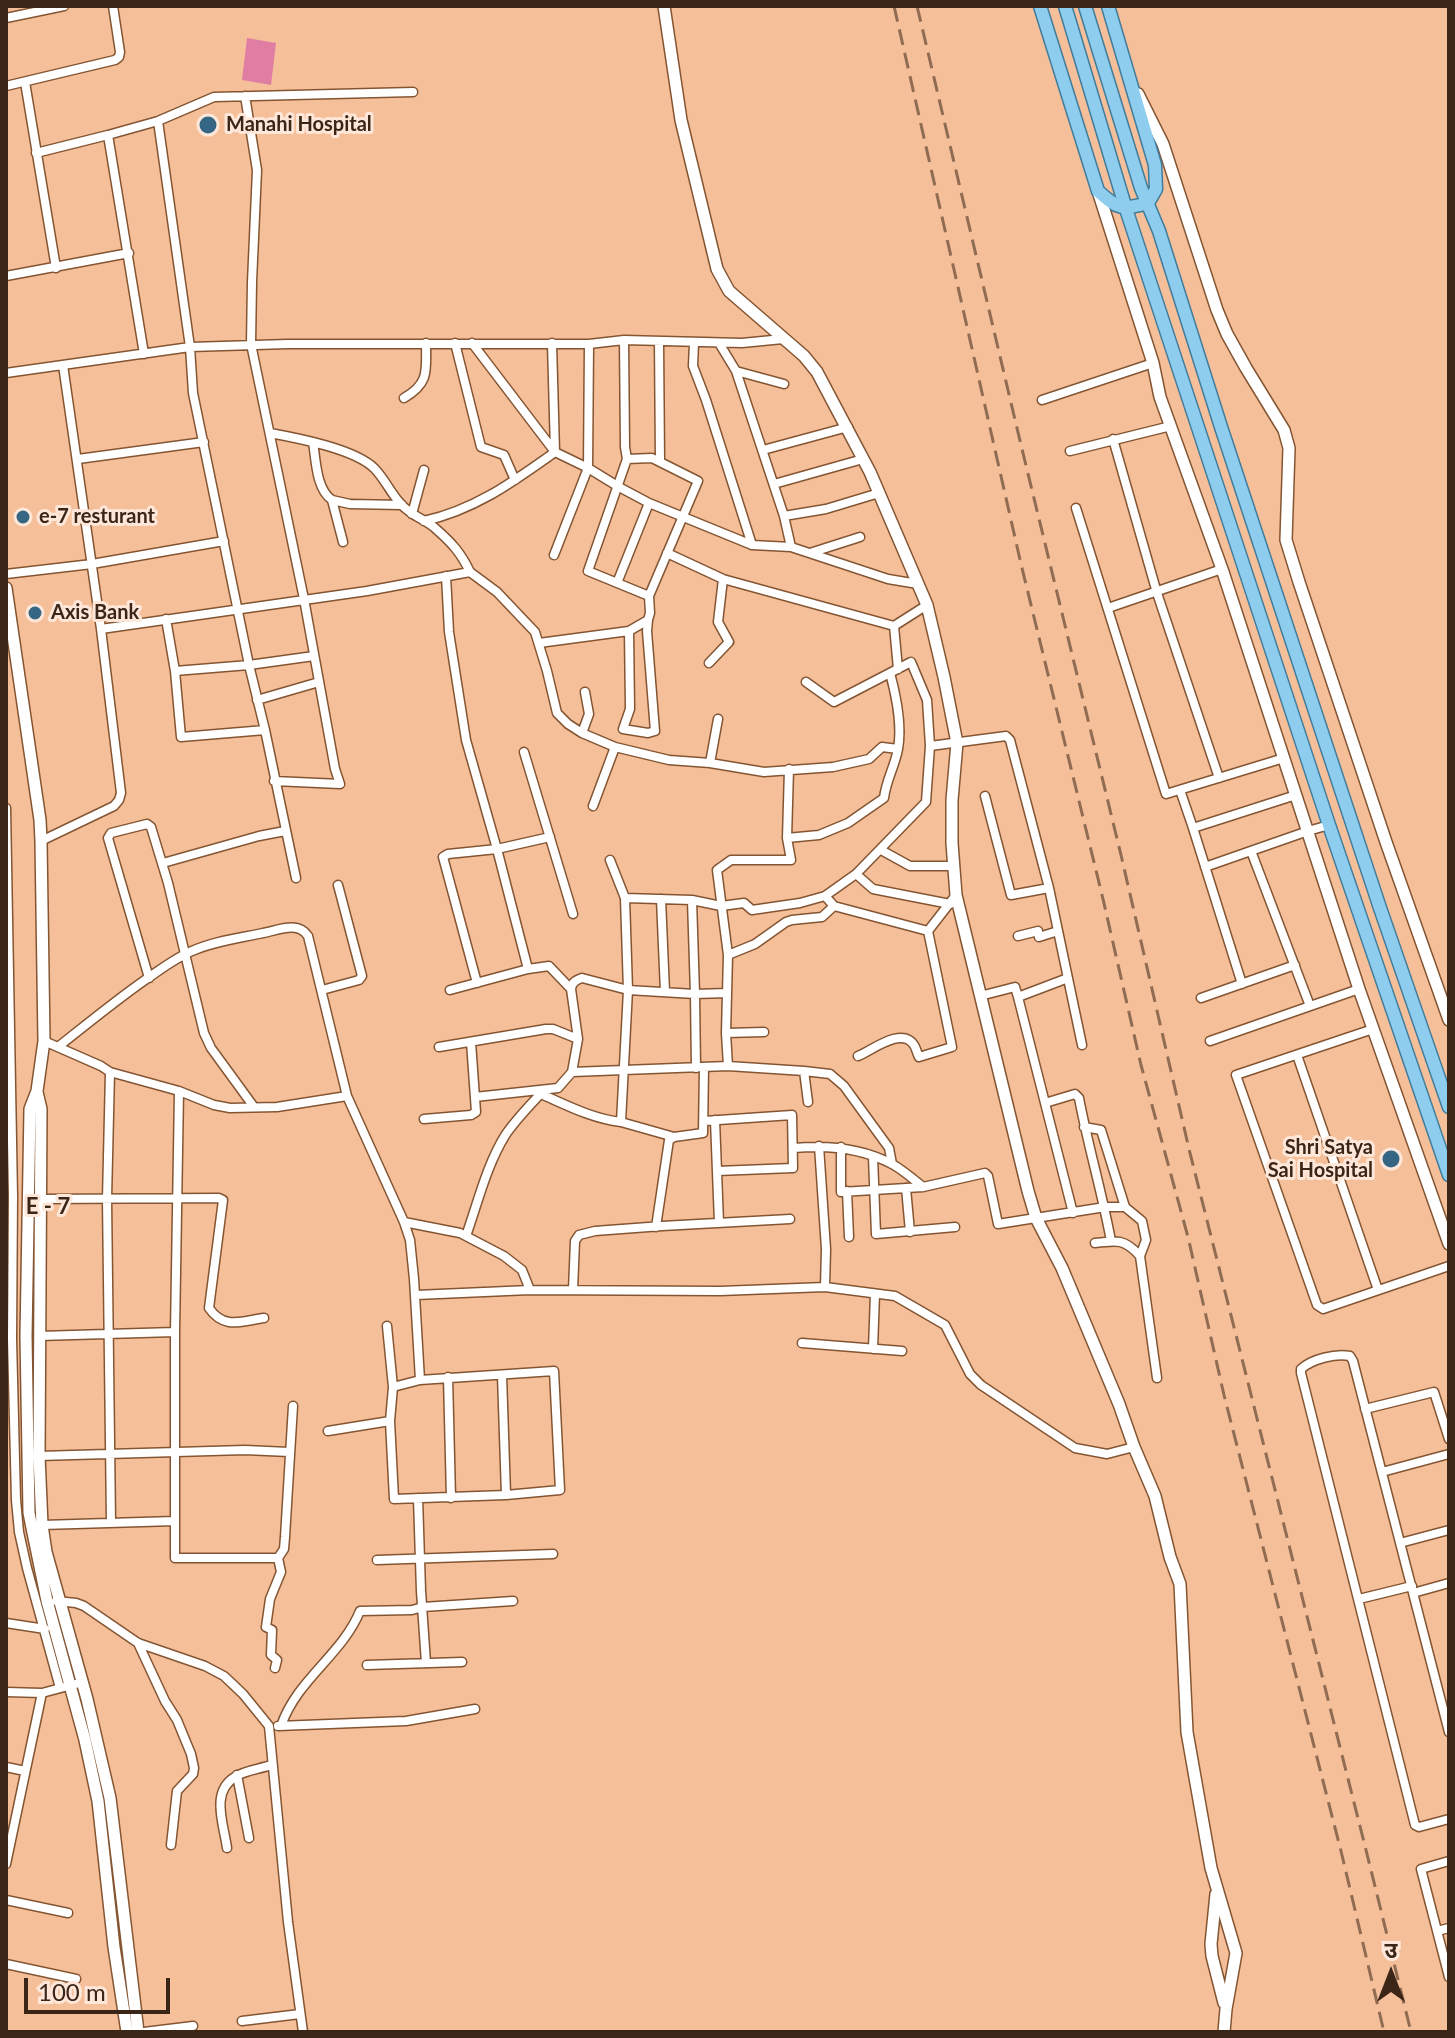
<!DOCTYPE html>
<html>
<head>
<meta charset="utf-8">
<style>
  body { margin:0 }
  #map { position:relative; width:1455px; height:2038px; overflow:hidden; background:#f5bf9a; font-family:Lato,"Noto Sans Devanagari",sans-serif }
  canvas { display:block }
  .frame { position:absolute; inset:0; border:8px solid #3a2517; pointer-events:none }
  .north { position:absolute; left:1351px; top:1934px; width:80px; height:80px; -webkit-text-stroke:6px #fee7d8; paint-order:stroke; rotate:0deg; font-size:22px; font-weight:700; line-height:32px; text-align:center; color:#3a2517 }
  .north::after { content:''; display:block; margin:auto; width:28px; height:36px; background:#3a2517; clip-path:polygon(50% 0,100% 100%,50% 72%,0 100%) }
  .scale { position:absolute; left:24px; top:1978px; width:146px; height:36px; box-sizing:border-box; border:4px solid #3a2517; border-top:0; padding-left:10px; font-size:24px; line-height:28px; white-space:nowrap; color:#3a2517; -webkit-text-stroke:6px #fee7d8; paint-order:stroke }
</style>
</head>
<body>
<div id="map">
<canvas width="1455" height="2038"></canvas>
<div class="frame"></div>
<div class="north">उ</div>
<div class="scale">100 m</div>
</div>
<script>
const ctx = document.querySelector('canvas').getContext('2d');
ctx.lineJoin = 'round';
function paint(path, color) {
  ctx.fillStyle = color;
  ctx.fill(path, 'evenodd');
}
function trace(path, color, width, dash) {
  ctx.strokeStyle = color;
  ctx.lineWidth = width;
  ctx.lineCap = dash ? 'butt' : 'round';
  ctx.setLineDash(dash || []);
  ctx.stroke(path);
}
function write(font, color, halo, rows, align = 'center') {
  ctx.font = font + ' Lato,sans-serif';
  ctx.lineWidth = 6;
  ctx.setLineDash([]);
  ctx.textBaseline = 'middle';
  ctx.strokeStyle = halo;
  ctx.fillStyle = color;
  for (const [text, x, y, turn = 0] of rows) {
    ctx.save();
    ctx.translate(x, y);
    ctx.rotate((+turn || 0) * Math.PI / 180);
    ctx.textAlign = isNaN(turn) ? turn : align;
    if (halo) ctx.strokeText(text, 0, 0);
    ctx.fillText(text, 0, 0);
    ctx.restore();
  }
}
paint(new Path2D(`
  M247 38 276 43 271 85 242 80Z`), '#df7da3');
const street = new Path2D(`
  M6 18 64 6
  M25 82 56 268
  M6 86 115 60 119 57 120 52 113 6
  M245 96 257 170 252 282 251 344 304 599 335 769 340 784 274 781
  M158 121 190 347 193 393 249 665 265 730 296 878
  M108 135 144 354
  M36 153 108 135 158 121 214 97 413 92
  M6 276 129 253
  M624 340 625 447 627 459 588 571 649 596
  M659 342 660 461
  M455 343 481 447 504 455 515 480
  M472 343 555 452 588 468 619 487 649 503 752 545 791 547 888 579 918 584
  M694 343 693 366 706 400 752 545
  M719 343 736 371 784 384
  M736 371 784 516 791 547
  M6 373 190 347 288 344H589L624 340 742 343 783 339
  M404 398C430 383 426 370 426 343
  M1042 400 1153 363
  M270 433C297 438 356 449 375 469 388 483 394 501 410 512 418 518 429 522 436 529 452 543 461 553 470 572
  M1113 439 1157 593 1219 778
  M313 442C316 460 316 489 332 500L343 542
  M763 450 848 427
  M1070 451 1171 426
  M78 459 204 442
  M774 484 863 459
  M332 500 350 504 402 505
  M1076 508 1166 794 1284 758
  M412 514 424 470
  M784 516 826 509 879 493
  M424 521C475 510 514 481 555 452L552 343
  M667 553 723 579 894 626 927 605
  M810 553 860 537
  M554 555 588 468 589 344
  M6 574 92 564 224 541
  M446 576 449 632 466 740 497 849 448 854 443 857 477 983
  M617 583 649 503
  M1108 608 1222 569
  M166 619 175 671 181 737 265 730
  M894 626 898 669
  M101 629 367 591 470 572 497 592 535 632 547 671 557 713 568 724 582 733 615 747 669 760 710 763 764 772 833 767 869 759 882 747 898 749
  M629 631 630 709 623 729 648 733 655 731 647 631 648 620
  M539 643 629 631 648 620 650 613 649 596 698 481 652 458 627 459
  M709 663 729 642 718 622 723 579
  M175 671 249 665 314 656
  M257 700 319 682
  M582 733 589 714 585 692
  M930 746 1006 736 1010 740 1049 888 1082 1045
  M524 752 573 914
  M710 763 718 719
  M1180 790 1193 828 1242 984
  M985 796 1011 895 1049 888
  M593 806 615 747
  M6 808 13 1196 12 1339 16 1500 19 1532 27 1568 60 1688
  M1193 828 1296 795
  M550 837 497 849 528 969 549 966 571 989
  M787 838 819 835 848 823 884 798C886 780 895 766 898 749 902 727 896 695 890 673
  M41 841 114 806 119 800 121 793 101 629 63 365
  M881 850 910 866H954
  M1251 851 1310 1006
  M163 863 259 836 285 831
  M1205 867 1308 831 1329 825
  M856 874 873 889 950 904
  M825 896 834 906 928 931
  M625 898 692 900 721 906 744 903 752 910 800 903 825 896 856 874 926 802 930 746 927 700 911 662 834 702 806 682
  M661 899 665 992
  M692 900 695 994 696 1068
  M1018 936 1038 931 1039 937 1058 931
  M728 955 755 944 786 922 792 920 822 917 834 906
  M149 978 108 838 111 833 147 824 151 827 168 883 204 1033 211 1048 254 1107
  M322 990 359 980 362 976 338 885
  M450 990 528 969
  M980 996 1015 987 1018 997 1068 978
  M1018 997 1073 1213
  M1201 998 1295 965
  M1373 1029 1236 1075 1317 1305 1323 1309 1449 1266
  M726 1033 764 1032
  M44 1041 101 1066 110 1072 179 1091 214 1105 230 1108 277 1107 347 1096
  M1210 1041 1359 989
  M58 1047C87 1024 115 1001 145 980 160 970 175 958 192 951 214 941 240 938 263 933 279 930 298 921 308 936L347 1096 404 1222 410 1240 414 1279 420 1380 393 1387 390 1421 394 1499 506 1495 560 1490 554 1371 420 1380
  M439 1047 546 1029H553L578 1039
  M1297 1055 1378 1290
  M858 1056C871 1051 902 1026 914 1045 916 1048 917 1053 919 1057L952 1047 928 931 956 895
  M728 1066 726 1033 728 955 717 870 731 860H791L787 838 789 769
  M804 1071 808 1102
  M110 1072 107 1199 111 1522
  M572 1072 578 1039 571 989C572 982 576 980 582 978L628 990 695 994 727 993
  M179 1091 175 1332V1558H278L284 1549 285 1537 293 1406
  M541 1094C566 1105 593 1119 621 1122L628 990 625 898 610 860
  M475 1097 558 1088 572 1072 728 1066 804 1071 830 1074 844 1086 889 1148 892 1164
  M1045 1103 1075 1094 1079 1098C1088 1146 1102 1192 1111 1241
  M424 1119 471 1115 476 1112 471 1042
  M715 1120 719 1223
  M704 1121 792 1115 793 1168 717 1171
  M621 1122 674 1137
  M1084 1127 1101 1130 1125 1207
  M819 1146 826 1249 825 1287
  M841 1147V1192L923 1187 985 1173 988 1176 998 1224 1105 1207H1125L1142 1221 1146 1240 1140 1256 1157 1378
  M794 1148C827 1145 862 1148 892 1164 903 1170 913 1179 923 1187
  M873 1157 876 1234 955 1227
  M906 1188 910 1232
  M847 1191 849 1237
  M40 1199 219 1198 223 1200 209 1308C224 1330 242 1321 264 1318
  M404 1222 460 1233 504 1256 522 1270 530 1290
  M656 1227 669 1140 674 1137 703 1133 704 1067
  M466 1236C478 1202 487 1164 506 1134 517 1118 531 1104 544 1090
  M1095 1243C1117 1240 1125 1239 1140 1256
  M573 1290 575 1241 579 1235 595 1231 662 1226 790 1219
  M416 1295 530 1290 720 1291 825 1287 895 1296 945 1325 970 1374 981 1385 1075 1448 1107 1454 1134 1447
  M387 1326 393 1387
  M39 1336 175 1332
  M802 1343 902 1351
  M873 1349 875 1294
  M502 1375 506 1495
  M448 1377 451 1498
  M1365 1409 1434 1392 1449 1439
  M328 1431 390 1421
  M39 1456 245 1450 289 1452
  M1382 1472 1449 1454
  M418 1498 421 1591 426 1663
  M42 1525 175 1521
  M1400 1543 1449 1530
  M377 1560 553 1554
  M1413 1593 1449 1583
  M1359 1599 1412 1586
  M56 1601 76 1603 84 1606 138 1643 205 1666 224 1676 243 1694 269 1726 288 1922 303 2032
  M6 1623 45 1629
  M138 1643 165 1701 177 1720 191 1754 194 1768 193 1774 177 1791 171 1845
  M367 1665 462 1662
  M275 1668 277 1660 271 1655 272 1630 266 1627 270 1599 281 1572 278 1558
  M6 1692 42 1693 83 1682
  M278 1726 406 1721 475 1709
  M281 1726C297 1679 342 1655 360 1611L412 1610 423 1607 513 1601
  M1449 1732 1353 1361 1350 1356C1336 1353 1312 1359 1301 1369V1373L1415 1825 1419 1827 1449 1819
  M6 1767 25 1771
  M237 1775 249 1838
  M227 1848C224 1825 210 1792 235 1777 245 1770 260 1769 271 1765
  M1449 1861 1421 1869 1449 1977
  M6 1864 42 1693
  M6 1900 68 1913
  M1437 1931 1449 1928
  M6 1964 76 1979
  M242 2021 300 2014
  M144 2032 193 2026`);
const secondary = new Path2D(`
  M664 6 681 120 717 269 729 291 804 356 817 372 870 472 927 605 944 677 957 743 952 800V843L956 895 1028 1191 1036 1218 1062 1268 1119 1404 1134 1447 1155 1496 1170 1557 1180 1584 1187 1732 1211 1868 1236 1953 1226 2009 1224 2032
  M1138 94 1163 144 1217 310 1227 334 1246 368 1284 430 1289 448 1286 540 1299 582 1386 842 1449 1020
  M1098 191 1153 363 1160 397 1222 569 1359 989 1449 1244
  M6 588 40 820 41 841 44 1041 37 1091 30 1109 26 1336 29 1513 47 1601 85 1740 98 1801 114 1947 127 2032
  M37 1092 41 1109 39 1456 42 1525 46 1552 87 1699 110 1798 138 2032
  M1216 1894 1211 1944 1212 1956 1224 2003`);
const primary = new Path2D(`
  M1040 6 1098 191C1119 210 1121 210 1148 203L1156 189 1155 165 1108 6
  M1065 6 1126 209 1329 825 1449 1175
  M1085 6 1141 188 1159 231 1221 427 1380 908 1449 1107`);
trace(street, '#845532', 11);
trace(secondary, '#845532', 14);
trace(primary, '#417c9b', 15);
trace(street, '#fff', 8);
trace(secondary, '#fff', 11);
trace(primary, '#8fcdee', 12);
trace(new Path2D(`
  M894 6 1021 564 1103 899 1141 1065 1188 1237 1224 1395 1341 1851 1384 2032
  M917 6 1021 445 1121 855 1189 1149 1366 1850 1411 2032`), '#906c53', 3, [16, 8]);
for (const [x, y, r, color] of [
  [208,125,10,"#356785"],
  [23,517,8,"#356785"],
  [35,613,8,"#356785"],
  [1391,1159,10,"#356785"]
]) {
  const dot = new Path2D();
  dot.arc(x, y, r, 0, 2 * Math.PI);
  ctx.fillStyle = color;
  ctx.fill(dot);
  trace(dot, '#fee7d8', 3);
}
write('bold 20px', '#3a2517', '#fee7d8', [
  ["Manahi Hospital",226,125],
  ["e-7 resturant",39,517],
  ["Axis Bank",51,613],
  ["Shri Satya",1373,1148,"right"],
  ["Sai Hospital",1373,1171,"right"]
], 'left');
write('bold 22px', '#3a2517', '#fee7d8', [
  ["E - 7",48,1207]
]);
</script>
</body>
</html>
